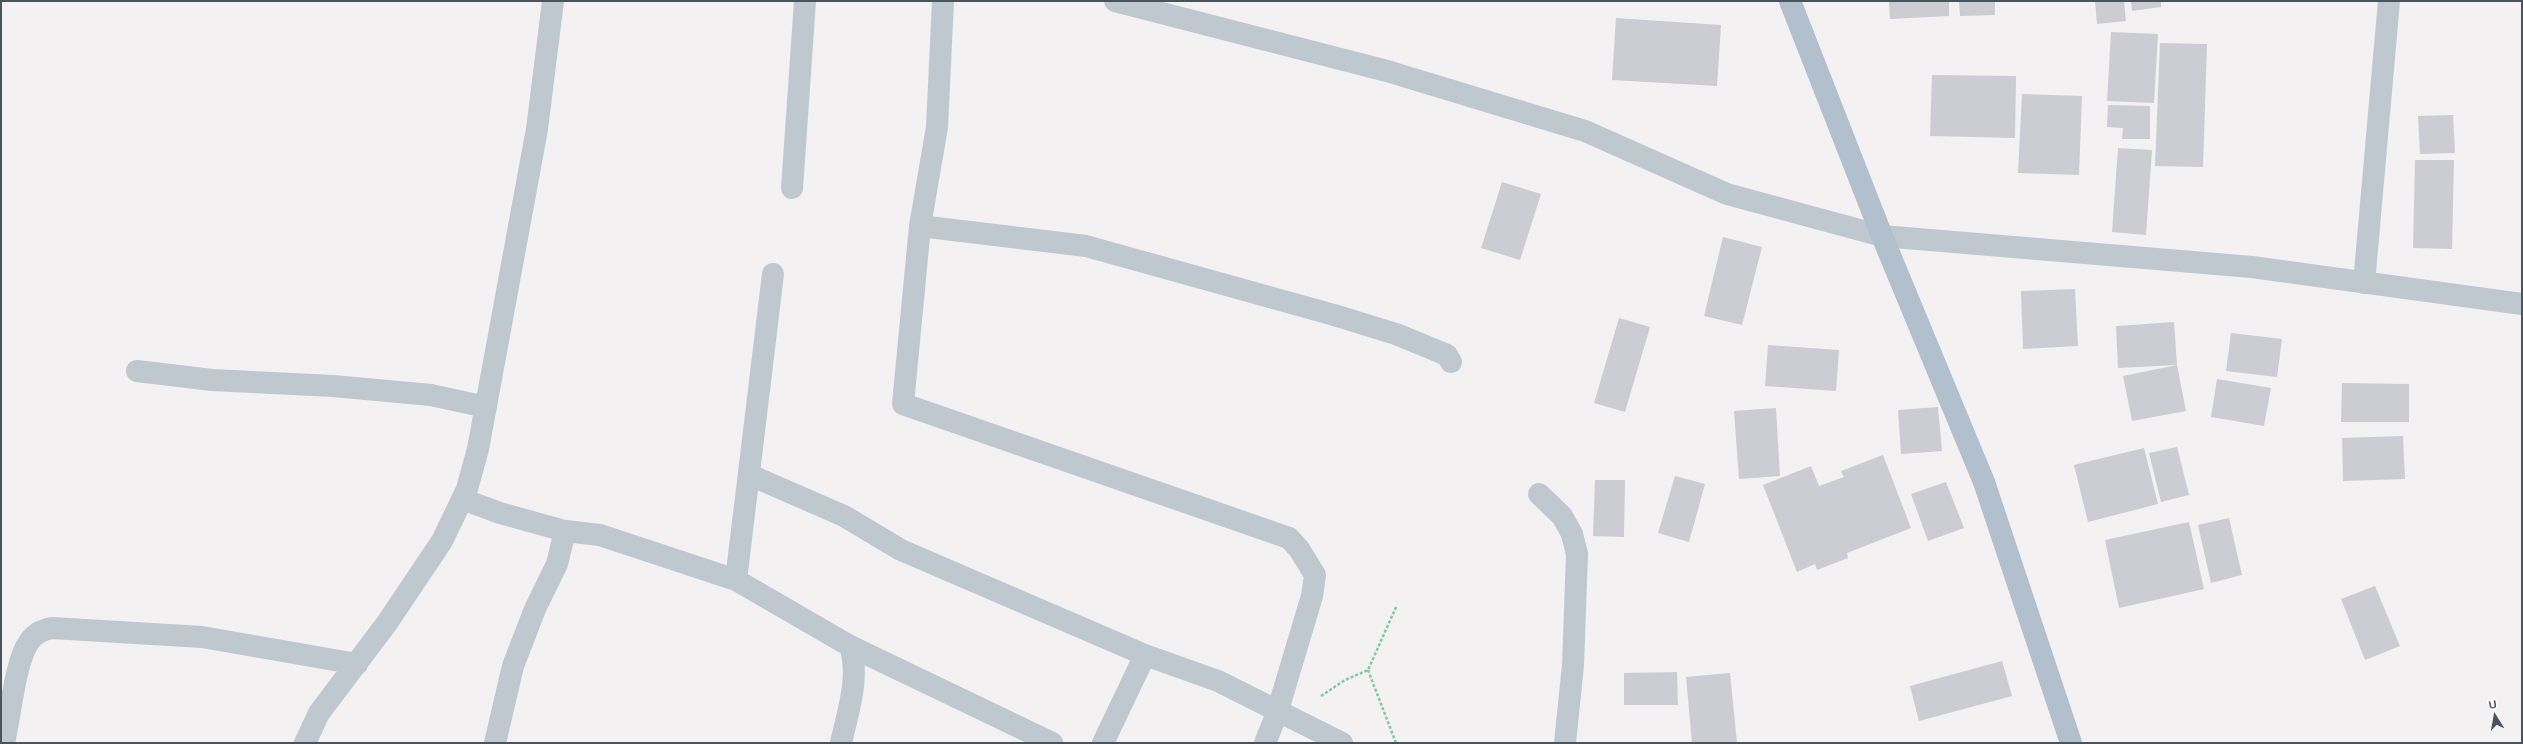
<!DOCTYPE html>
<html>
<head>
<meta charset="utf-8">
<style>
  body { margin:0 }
  #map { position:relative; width:2523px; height:744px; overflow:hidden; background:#f3f1f1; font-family:Helvetica,sans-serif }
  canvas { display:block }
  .frame { position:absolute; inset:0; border:2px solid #49545e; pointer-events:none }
  .north { position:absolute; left:2475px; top:696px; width:40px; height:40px; -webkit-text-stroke:3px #fff; paint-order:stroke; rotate:349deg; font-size:11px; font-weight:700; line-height:16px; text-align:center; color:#49545e }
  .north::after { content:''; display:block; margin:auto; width:14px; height:18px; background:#49545e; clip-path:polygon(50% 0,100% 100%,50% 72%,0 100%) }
</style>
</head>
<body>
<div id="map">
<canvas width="2523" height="744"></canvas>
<div class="frame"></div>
<div class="north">U</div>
</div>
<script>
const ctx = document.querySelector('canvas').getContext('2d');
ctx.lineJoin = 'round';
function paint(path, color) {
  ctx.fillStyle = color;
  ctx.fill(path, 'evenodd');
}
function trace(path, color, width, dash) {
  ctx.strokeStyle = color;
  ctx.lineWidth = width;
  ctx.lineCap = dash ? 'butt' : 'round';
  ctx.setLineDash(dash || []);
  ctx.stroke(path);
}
paint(new Path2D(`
  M1889 1H1949V16L1890 19Z
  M1959 1H1995V15L1960 16Z
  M2095 1H2124L2126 21 2097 24Z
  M2131 1H2161V7L2132 11Z
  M1616 18 1721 25 1717 86 1612 80Z
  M2111 32 2158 34 2154 103 2107 101Z
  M2160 43 2207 44 2203 167 2155 166Z
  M1932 75 2016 76 2015 138 1930 136Z
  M2022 94 2082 96 2079 175 2018 173Z
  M2108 105 2150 106V139H2122L2123 128 2107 127Z
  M2453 115 2455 153 2420 154 2418 116Z
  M2118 148 2152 150 2146 235 2112 232Z
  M2415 160H2454L2452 249 2413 248Z
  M1502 182 1541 194 1520 260 1481 248Z
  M1723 237 1762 247 1742 325 1704 316Z
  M2075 289 2078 346 2023 349 2021 291Z
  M1619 318 1650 327 1625 412 1594 403Z
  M2174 322 2177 365 2118 368 2116 326Z
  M2231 333 2282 339 2277 377 2226 371Z
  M1768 345 1839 350 1836 391 1765 386Z
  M2177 365 2186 411 2132 421 2123 376Z
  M2217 379 2271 388 2264 426 2211 417Z
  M2342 383 2409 384V422H2341Z
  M1938 407 1942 451 1901 454 1898 410Z
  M1776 408 1780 476 1739 479 1734 411Z
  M2403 436 2405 479 2343 481 2342 438Z
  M2177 447 2189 495 2161 502 2149 453Z
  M2144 448 2158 504 2088 522 2074 465Z
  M1883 455 1911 528 1847 553 1848 558 1817 570 1815 564 1797 572 1763 485 1811 466 1819 486 1844 477 1841 471Z
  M1675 476 1705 484 1689 542 1658 533Z
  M1595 480H1625L1624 537 1593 536Z
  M1946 482 1964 528 1928 541 1911 494Z
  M2229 518 2242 575 2211 583 2198 525Z
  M2189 522 2204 589 2119 608 2105 540Z
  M2375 586 2400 646 2365 660 2341 599Z
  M2002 661 2012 696 1919 721 1910 686Z
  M1677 672 1678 705H1624V673Z
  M1730 673 1737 743H1692L1686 677Z`), '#cbcdd3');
trace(new Path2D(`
  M1368 670 1396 743
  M1321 696 1345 680 1368 670 1397 605`), '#7bcba6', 2.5, [3, 2]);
trace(new Path2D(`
  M943 1 937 127 920 226 903 404 1289 538 1299 549 1315 575 1312 596 1277 713 1265 743
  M1115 1 1387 71 1585 131 1727 194 1882 236 2252 267 2522 304
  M792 188 805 1
  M920 226 1086 246 1334 315 1396 334 1447 355 1451 362
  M2364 283 2389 1
  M137 371 212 380 333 386 431 395 486 407
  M750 475 844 516 901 550 1145 655 1218 681 1342 743
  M1539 494 1562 516 1572 534 1577 554 1573 665 1565 743
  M462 499 500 513 565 531 600 535 736 580 850 646 1052 743
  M736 580 773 274
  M4 743C10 718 15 661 29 642 35 633 42 630 52 628L202 637 357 664
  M305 743 319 713 387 623 442 541 467 489 478 449 537 129 553 1
  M495 743 513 666 535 609 557 564 565 531
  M841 743C848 711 860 678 850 646
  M1103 743 1145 655`), '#bfc8cf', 22);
trace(new Path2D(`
  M1790 1 1882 236 1984 482 2071 743`), '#b2c0ce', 22);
</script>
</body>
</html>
